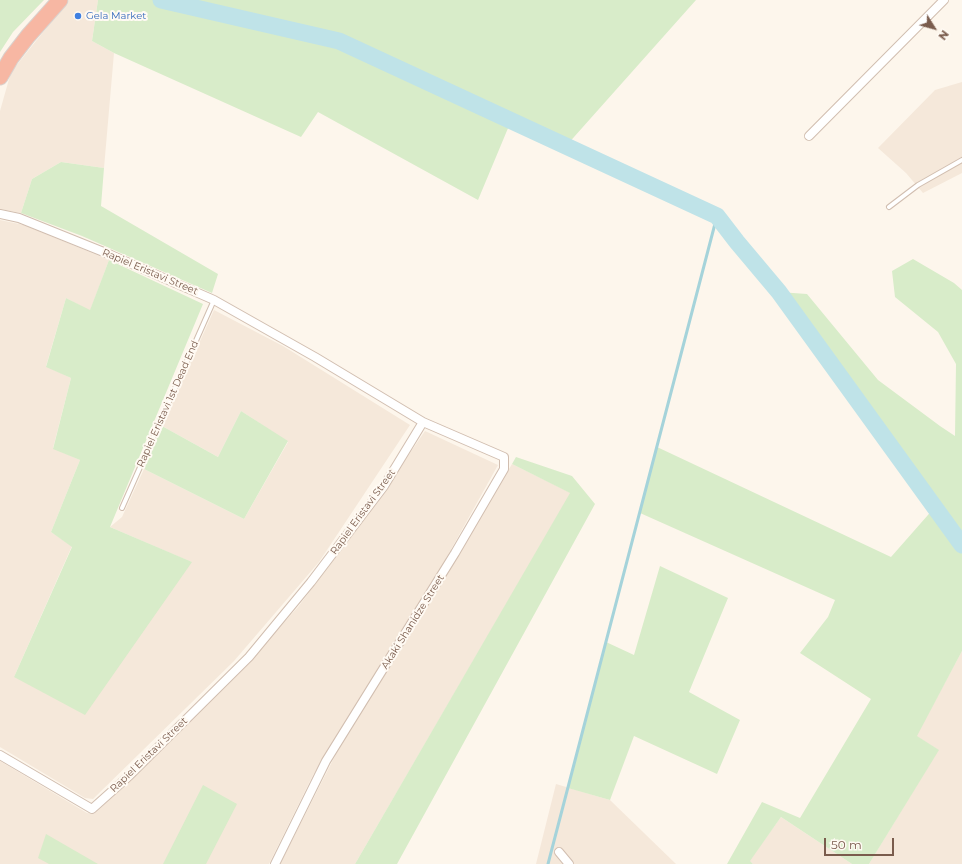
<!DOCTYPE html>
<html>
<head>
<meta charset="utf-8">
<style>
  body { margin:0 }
  #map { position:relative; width:962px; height:864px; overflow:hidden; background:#fdf6ec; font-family:Montserrat,sans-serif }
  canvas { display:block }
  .north { position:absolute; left:914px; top:8px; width:40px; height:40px; -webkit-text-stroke:3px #fffaf3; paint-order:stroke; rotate:127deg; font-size:11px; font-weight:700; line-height:16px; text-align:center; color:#7a5c4d }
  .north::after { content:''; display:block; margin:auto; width:14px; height:18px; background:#7a5c4d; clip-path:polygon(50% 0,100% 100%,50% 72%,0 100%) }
  .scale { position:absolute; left:824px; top:838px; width:70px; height:18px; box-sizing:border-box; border:2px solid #7a5c4d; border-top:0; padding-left:5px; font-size:12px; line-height:14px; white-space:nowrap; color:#7a5c4d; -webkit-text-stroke:3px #fffaf3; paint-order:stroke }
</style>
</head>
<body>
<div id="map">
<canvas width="962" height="864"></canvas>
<div class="north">N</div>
<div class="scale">50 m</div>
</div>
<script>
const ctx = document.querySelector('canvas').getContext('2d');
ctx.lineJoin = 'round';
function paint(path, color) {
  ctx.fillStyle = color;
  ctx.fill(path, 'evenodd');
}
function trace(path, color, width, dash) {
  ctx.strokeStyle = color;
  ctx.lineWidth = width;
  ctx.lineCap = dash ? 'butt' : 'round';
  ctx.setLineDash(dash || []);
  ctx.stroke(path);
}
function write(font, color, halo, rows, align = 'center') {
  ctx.font = font + ' Montserrat,sans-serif';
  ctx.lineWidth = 4;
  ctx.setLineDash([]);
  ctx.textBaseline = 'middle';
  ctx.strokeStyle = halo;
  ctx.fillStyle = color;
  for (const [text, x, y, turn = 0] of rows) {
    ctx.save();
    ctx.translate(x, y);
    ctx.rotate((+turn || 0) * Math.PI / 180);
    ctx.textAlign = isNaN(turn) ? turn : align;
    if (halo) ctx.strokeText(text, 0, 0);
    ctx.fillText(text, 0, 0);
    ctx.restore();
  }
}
paint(new Path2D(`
  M69 0H98L92 41 114 53 104 168 61 162 32 179 21 213 0 209V111L11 72Z
  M962 82V173L923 193 906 173 878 148 935 90Z
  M0 220 24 225 109 260 90 311 66 298 46 366 71 378 53 448 80 460 51 532 72 546 14 677 191 562 110 527 122 517 144 469 244 519 288 442 241 411 218 457 162 426 214 310 283 346 410 425 319 562 234 661 93 799 85 798 0 747Z
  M425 431 498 465 434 580 313 775 269 864H0V761L87 813 94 814 127 784 237 674 298 607 366 517Z
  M512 464 571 493 355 864H280L336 754Z
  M962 651V864H869L938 750 916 736Z
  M556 784 610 800 676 864H536Z
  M781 817 852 864H753L749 861Z`), '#f5e8da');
paint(new Path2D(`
  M0 0H44L13 32 0 52Z
  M98 0H696L566 146 511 121 478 200 318 112 301 137 114 53 92 41Z
  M61 162 104 168 101 206 218 274 212 293 82 236 21 213 32 179Z
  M913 259 954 283 962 290V651L917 736 939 750 869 864H852L781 817 750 861 753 864H727L762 802 800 818 871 699 800 653 828 617 835 600 640 513 657 447 891 557 935 507 779 292 807 294 878 380 940 426 955 436 956 364 938 332 895 297 892 271Z
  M109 260 203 304 110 527 192 562 85 715 14 677 72 547 51 532 80 460 53 449 71 378 46 367 66 298 90 310Z
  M241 411 288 441 244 519 144 469 162 426 218 457Z
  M516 457 572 476 595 504 397 864H355L570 493 512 464Z
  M660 566 728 598 689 692 740 720 717 774 634 736 610 800 568 788 606 642 634 655Z
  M203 785 237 804 206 864H163Z
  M46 834 98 864H49L38 858Z`), '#d8ecc9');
trace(new Path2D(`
  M548 864 717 216`), '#a5d3da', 3);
trace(new Path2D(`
  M161 0 339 41 717 216 737 242 779 292 962 545`), '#bfe3e8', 17);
const lane = new Path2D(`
  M889 207 918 185 962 160
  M122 508 214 300`);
const street = new Path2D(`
  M809 136 944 0
  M0 214 19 218 111 255 214 300 315 357 423 422 504 457V469L455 553 326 761 275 864
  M0 755 92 809 130 775 249 657 311 582 384 486 423 422
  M559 852 569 864`);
const highway = new Path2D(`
  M0 77 11 58 28 36 60 0`);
trace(lane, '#d1beb0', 6);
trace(street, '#d1beb0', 10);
trace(highway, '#dad1cd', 17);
trace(lane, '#fff', 4);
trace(street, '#fff', 8);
trace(highway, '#f7b7a3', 15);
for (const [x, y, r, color] of [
  [78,16,4,"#3f7fe0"]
]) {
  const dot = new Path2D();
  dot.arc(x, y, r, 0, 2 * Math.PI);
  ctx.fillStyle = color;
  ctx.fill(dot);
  trace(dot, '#fffaf3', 1.5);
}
write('10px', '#366cbe', '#fffaf3', [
  ["Gela Market",86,16]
], 'left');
write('10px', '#7a5c4d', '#fffaf3', [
  ["Rapiel Eristavi Street",150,272,23],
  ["Rapiel Eristavi 1st Dead End",168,404,-66],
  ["Rapiel Eristavi Street",363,512,-54],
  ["Akaki Shanidze Street",413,622,-58],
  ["Rapiel Eristavi Street",149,755,-44]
]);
</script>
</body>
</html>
